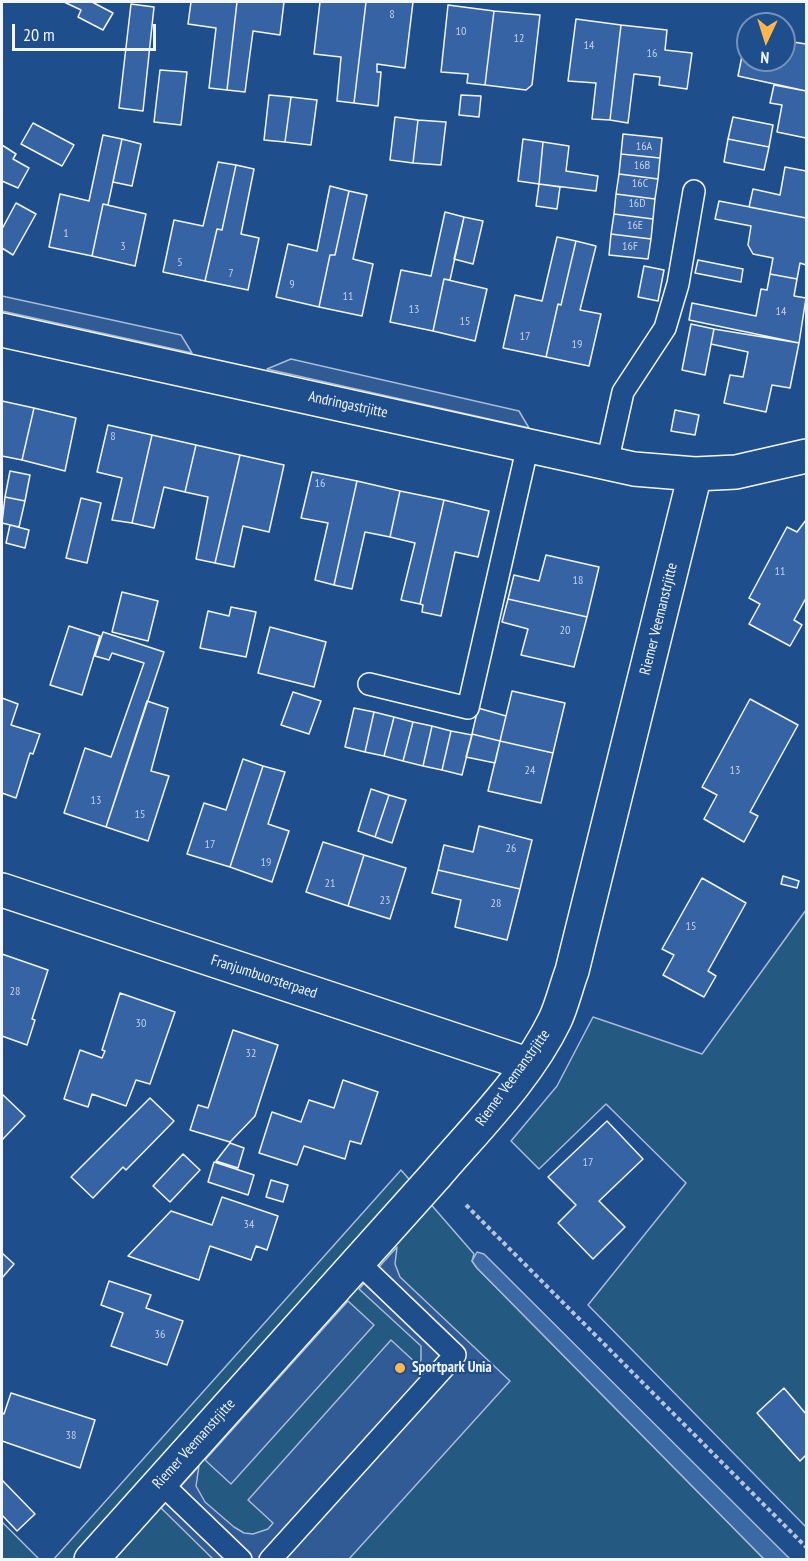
<!DOCTYPE html>
<html>
<head>
<meta charset="utf-8">
<style>
  body { margin:0 }
  #map { position:relative; width:808px; height:1561px; overflow:hidden; background:#1f4e8c; font-family:"PT Sans Narrow",sans-serif }
  canvas { display:block }
  .frame { position:absolute; inset:0; border:3px solid #f2f6ff; pointer-events:none }
  .north { position:absolute; left:736px; top:12px; width:60px; height:60px; box-sizing:border-box; background:#1f4e8c; border:2px solid #7391ba; border-radius:50%; rotate:184deg; font-size:16px; font-weight:700; line-height:24px; text-align:center; color:#f2f6ff }
  .north::after { content:''; display:block; margin:auto; width:21px; height:27px; background:#ffb74d; clip-path:polygon(50% 0,100% 100%,50% 72%,0 100%) }
  .scale { position:absolute; left:12px; top:24px; width:144px; height:27px; box-sizing:border-box; border:3px solid #f2f6ff; border-top:0; padding-left:8px; font-size:18px; line-height:21px; white-space:nowrap; color:#f2f6ff; -webkit-text-stroke:4px #1f4e8c; paint-order:stroke }
</style>
</head>
<body>
<div id="map">
<canvas width="808" height="1561"></canvas>
<div class="frame"></div>
<div class="north">N</div>
<div class="scale">20 m</div>
</div>
<script>
const ctx = document.querySelector('canvas').getContext('2d');
ctx.lineJoin = 'round';
function paint(path, color) {
  ctx.fillStyle = color;
  ctx.fill(path, 'evenodd');
}
function trace(path, color, width, dash) {
  ctx.strokeStyle = color;
  ctx.lineWidth = width;
  ctx.lineCap = dash ? 'butt' : 'round';
  ctx.setLineDash(dash || []);
  ctx.stroke(path);
}
function write(font, color, halo, rows, align = 'center') {
  ctx.font = font + ' "PT Sans Narrow",sans-serif';
  ctx.lineWidth = 4.5;
  ctx.setLineDash([]);
  ctx.textBaseline = 'middle';
  ctx.strokeStyle = halo;
  ctx.fillStyle = color;
  for (const [text, x, y, turn = 0] of rows) {
    ctx.save();
    ctx.translate(x, y);
    ctx.rotate((+turn || 0) * Math.PI / 180);
    ctx.textAlign = isNaN(turn) ? turn : align;
    if (halo) ctx.strokeText(text, 0, 0);
    ctx.fillText(text, 0, 0);
    ctx.restore();
  }
}
const green = new Path2D(`
  M806 910V1527L588 1305 686 1183 606 1104 539 1169 511 1141 557 1086 593 1017 702 1054Z
  M401 1170 474 1254 472 1261 477 1268 764 1559 53 1560Z
  M2 1522 39 1559H2Z`);
paint(green, '#245a82');
trace(green, '#a8bbd7', 1.5);
const parking = new Path2D(`
  M2 296 181 335 192 353 2 311Z
  M291 359 519 411 529 428 267 369Z
  M397 1247 395 1264 400 1277 510 1381 349 1559H213L161 1508 199 1466 196 1486 205 1502 234 1527 244 1533 253 1534 268 1529 273 1523 248 1500 391 1340 417 1364 421 1360V1346L359 1289Z
  M348 1301 374 1325 231 1484 205 1460Z`);
paint(parking, '#305b95');
trace(parking, '#a8bbd7', 1.5);
const water = new Path2D(`
  M477 1252 484 1254 790 1559H764L477 1268 472 1261Z`);
paint(water, '#3b69a3');
trace(water, '#a8bbd7', 1.5);
const building = new Path2D(`
  M64 2H92L113 13 103 30 78 17 81 10Z
  M191 2H237L227 90 209 88 216 28 188 24Z
  M237 2H284L280 35 253 31 245 92 227 90Z
  M320 2H366L354 103 337 101 341 57 314 54Z
  M366 2H413L405 68 377 64V72H381L378 106 354 103Z
  M131 4 154 7 143 111 119 108Z
  M448 5 494 11 485 85 467 83 468 74 441 72Z
  M494 11 540 15 532 85 526 90 485 85Z
  M576 19 621 25 610 120 592 119 596 83 568 81Z
  M621 25 667 30 665 50 692 53 687 89 659 85 660 77 634 74 628 123 610 120Z
  M746 36 748 37V60H784V44L792 46 793 42 806 44V91L738 76Z
  M160 70 187 72 181 125 154 122Z
  M774 85 806 91V138L777 132 782 105 770 103Z
  M269 95 291 97 285 142 264 140Z
  M461 95 481 96 479 117 459 115Z
  M291 97 317 100 311 145 285 142Z
  M395 117 418 120 413 163 390 160Z
  M733 117 773 125 769 147 728 139Z
  M418 120 446 122 441 165 413 163Z
  M33 123 74 145 62 166 21 144Z
  M623 134 662 138 660 158 621 154Z
  M103 135 122 139 108 205 103 204 92 256 49 247 60 194 89 201Z
  M122 139 141 144 132 186 113 182Z
  M523 139 543 142 539 184 518 181Z
  M728 139 769 147 764 170 724 162Z
  M543 142 569 146 566 171 598 176 596 191 539 184Z
  M2 145 16 154 13 159 29 168 18 188 2 181Z
  M621 154 660 158 658 179 619 174Z
  M218 162 236 165 222 230 217 229 205 281 163 272 174 220 203 226Z
  M236 165 254 169 241 234 259 238 248 290 205 281 217 229 222 230Z
  M785 167 806 171V218L749 207 753 189 780 195Z
  M619 174 658 179 655 199 616 194Z
  M539 184 560 187 557 209 536 206Z
  M330 186 349 191 335 255H330L319 307 276 297 288 244 317 251Z
  M349 191 367 195 353 259 373 264 362 316 319 307 330 255H335Z
  M616 194 655 199 653 219 614 214Z
  M719 201 806 218V265L800 263 797 279 770 274 773 258 753 254 748 245 751 226 715 219Z
  M16 203 36 214 13 255 2 248V229Z
  M103 204 146 214 135 266 92 256Z
  M445 212 464 217 450 280 444 279 433 331 390 322 401 270 431 276Z
  M614 214 653 219 651 239 611 234Z
  M464 217 483 221 473 264 454 259Z
  M611 234 651 239 648 259 609 255Z
  M557 237 576 241 561 305 558 304 546 357 503 348 515 295 542 301Z
  M576 241 596 246 580 310 601 314 589 366 546 357 558 304 561 305Z
  M698 260 743 269 741 282 695 273Z
  M644 266 664 270 658 301 638 297Z
  M770 274 797 279 794 296 806 298 799 343 689 320 692 303 756 316 761 289 767 290Z
  M444 279 487 289 475 341 433 331Z
  M691 324 714 329 705 375 682 370Z
  M714 329 799 343 790 388 772 385 766 412 724 403 730 375 743 377 748 352 711 344Z
  M2 401 34 408 22 460 2 456Z
  M34 408 76 418 65 471 22 460Z
  M675 410 699 415 695 435 671 431Z
  M108 425 152 435 132 523 112 520 122 478 97 472Z
  M152 435 196 445 185 492 164 487 154 528 132 523Z
  M196 445 240 455 215 563 196 559 208 497 185 492Z
  M240 455 284 465 269 532 243 526 234 567 215 563Z
  M10 471 30 475 25 501 5 497Z
  M312 472 357 481 334 585 315 580 328 523 301 518Z
  M357 481 400 491 390 537 365 532 352 589 334 585Z
  M400 491 444 500 420 604 401 600 415 543 390 537Z
  M5 497 25 501 19 527 2 523Z
  M81 498 101 503 87 563 66 558Z
  M444 500 489 511 478 557 455 552 441 616 422 612 423 605 420 604Z
  M806 520V598L794 620 802 625 790 646 749 624 760 604 749 598 787 527 797 532Z
  M10 525 29 530 25 548 6 543Z
  M546 555 599 567 587 617 508 599 514 575 539 581Z
  M122 592 158 601 148 641 112 632Z
  M508 599 587 617 574 667 521 655 528 629 502 622Z
  M231 607 256 612 246 657 200 648 208 611 229 616Z
  M69 626 100 636 82 695 50 685Z
  M270 627 326 642 314 687 258 673Z
  M103 632 164 652 106 827 64 813 85 748 111 757 144 663 112 653 109 660 95 656Z
  M512 691 565 703 553 753 500 741Z
  M293 692 321 701 309 734 281 725Z
  M2 698 18 704 11 725 40 734 33 754 30 753 16 798 2 793Z
  M750 699 798 725 750 812 758 816 744 842 704 819 717 795 702 787Z
  M147 701 168 708 151 771 169 776 148 841 106 827Z
  M354 708 374 712 365 752 345 747Z
  M478 708 506 716 500 741 472 734Z
  M374 712 394 717 384 756 365 752Z
  M394 717 413 722 403 761 384 756Z
  M413 722 432 726 423 766 403 761Z
  M432 726 451 731 442 770 423 766Z
  M451 731 472 735 462 775 442 770Z
  M472 734 500 741 495 763 466 757Z
  M500 741 553 753 541 803 488 791Z
  M243 759 263 766 230 867 187 854 204 803 226 810Z
  M263 766 285 772 268 824 289 831 272 882 230 867Z
  M371 789 389 795 375 837 358 831Z
  M389 795 406 800 392 843 375 837Z
  M479 826 532 840 520 889 438 870 444 845 473 852Z
  M323 842 364 855 348 906 306 892Z
  M364 855 406 868 390 919 348 906Z
  M438 870 520 889 507 940 455 927 461 900 432 893Z
  M783 876 799 881 797 888 781 884Z
  M702 878 746 903 708 971 716 976 704 997 663 975 674 955 662 949Z
  M2 954 48 970 32 1019 35 1020 27 1045 2 1036Z
  M120 993 175 1012 150 1084 136 1080 126 1106 92 1094 88 1107 64 1099 80 1050 102 1058 105 1051 102 1050Z
  M233 1030 278 1045 255 1116 230 1142 190 1130 198 1105 208 1108Z
  M343 1080 378 1092 361 1144 350 1141 345 1159 304 1146 297 1165 259 1153 272 1112 301 1122 309 1100 334 1108Z
  M2 1094 25 1116 2 1140Z
  M150 1098 174 1121 126 1170 123 1167 93 1198 71 1177Z
  M607 1121 643 1159 599 1201 625 1227 593 1259 558 1223 576 1205 548 1177Z
  M230 1143 244 1148 238 1168 216 1161Z
  M183 1154 200 1170 170 1202 153 1186Z
  M214 1162 254 1175 248 1195 208 1182Z
  M271 1180 288 1185 283 1202 266 1197Z
  M222 1197 278 1216 267 1250 256 1246 251 1260 210 1246 199 1280 128 1256 171 1211 212 1225Z
  M2 1253 14 1264 2 1278Z
  M109 1281 151 1295 146 1308 183 1321 167 1365 111 1346 123 1313 101 1305Z
  M784 1388 806 1414V1455L800 1461 757 1413Z
  M11 1393 95 1420 80 1468 2 1441V1413L4 1414Z
  M2 1480 35 1514 17 1531 2 1515Z`);
paint(building, '#3563a3');
trace(building, '#f2f6ff', 1.5);
const lane = new Path2D(`
  M607 463 623 392 665 328 678 284 694 191
  M369 684 468 708 528 445
  M160 1482 241 1560
  M270 1560 455 1355 357 1261`);
const street = new Path2D(`
  M2 330 634 469 695 474
  M2 890 527 1064
  M91 1560 436 1175C477 1127 527 1078 555 1020 562 1005 566 987 572 971L695 474 736 472 806 456`);
trace(lane, '#f2f6ff', 24);
trace(street, '#f2f6ff', 36);
trace(new Path2D(`
  M466 1205 806 1547`), '#b3c4dc', 4, [4.5, 3]);
trace(lane, '#1f4e8c', 21);
trace(street, '#1f4e8c', 33);
for (const [x, y, r, color] of [
  [400,1368,6,"#ffb74d"]
]) {
  const dot = new Path2D();
  dot.arc(x, y, r, 0, 2 * Math.PI);
  ctx.fillStyle = color;
  ctx.fill(dot);
  trace(dot, '#1f4e8c', 2);
}
write('12px', '#c3d1e8', null, [
  ["8",392,15],
  ["10",461,32],
  ["12",519,39],
  ["14",589,46],
  ["16",652,54],
  ["16A",644,147],
  ["16B",642,166],
  ["16C",640,184],
  ["16D",637,204],
  ["16E",635,226],
  ["1",66,234],
  ["3",123,247],
  ["16F",630,247],
  ["5",180,263],
  ["7",231,274],
  ["9",292,285],
  ["11",348,297],
  ["13",414,310],
  ["14",781,312],
  ["15",465,322],
  ["17",525,337],
  ["19",577,345],
  ["8",113,437],
  ["16",320,484],
  ["11",780,572],
  ["18",578,581],
  ["20",565,631],
  ["24",530,771],
  ["13",735,771],
  ["13",96,801],
  ["15",140,815],
  ["17",210,845],
  ["26",511,849],
  ["19",266,863],
  ["21",330,884],
  ["23",385,901],
  ["28",496,904],
  ["15",691,927],
  ["28",15,992],
  ["30",141,1024],
  ["32",251,1054],
  ["17",588,1163],
  ["34",249,1225],
  ["36",160,1335],
  ["38",71,1436]
]);
write('15px', '#f2f6ff', '#1f4e8c', [
  ["Andringastrjitte",348,405,12],
  ["Riemer Veemanstrjitte",659,619,-76],
  ["Franjumbuorsterpaed",264,977,18],
  ["Riemer Veemanstrjitte",513,1078,-54],
  ["Riemer Veemanstrjitte",194,1444,-48]
]);
write('bold 15px', '#f2f6ff', '#1f4e8c', [
  ["Sportpark Unia",412,1368]
], 'left');
</script>
</body>
</html>
